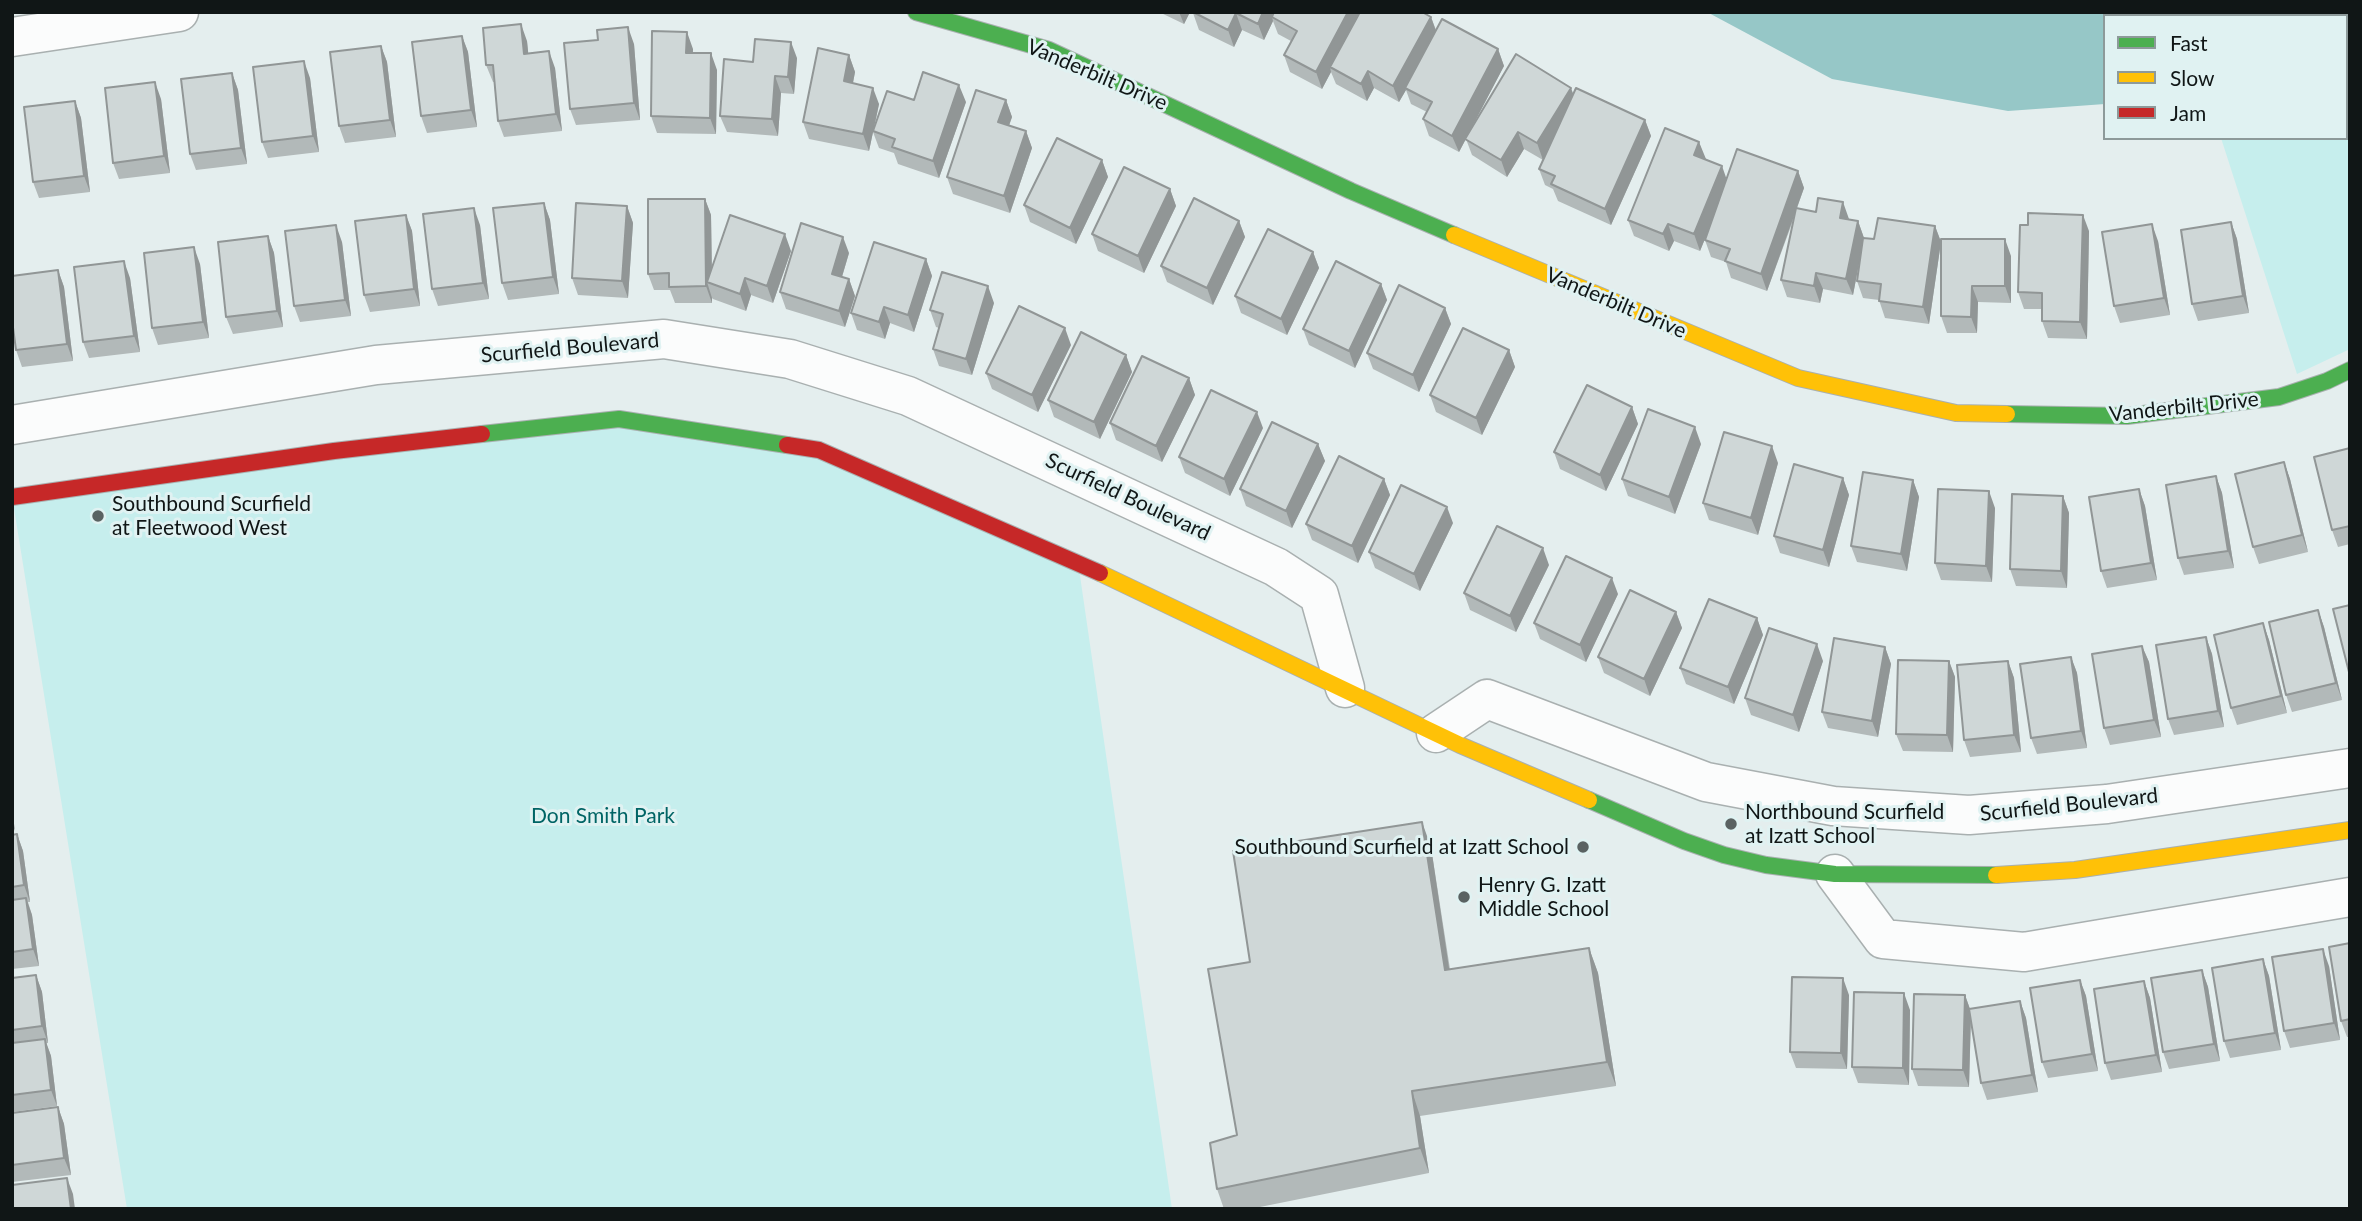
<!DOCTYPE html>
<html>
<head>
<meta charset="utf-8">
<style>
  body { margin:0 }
  #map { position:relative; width:2362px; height:1221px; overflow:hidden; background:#e4eeee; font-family:Lato,sans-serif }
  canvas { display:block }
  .frame { position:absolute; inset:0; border:14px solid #101616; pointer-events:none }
  .legend { position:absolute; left:2103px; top:14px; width:245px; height:126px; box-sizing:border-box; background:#e0f2f2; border:2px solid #8d9a9a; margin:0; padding:9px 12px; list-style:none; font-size:21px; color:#101616 }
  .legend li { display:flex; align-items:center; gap:14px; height:35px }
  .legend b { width:35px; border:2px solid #8d9a9a }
</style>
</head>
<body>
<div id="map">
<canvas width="2362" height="1221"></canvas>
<div class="frame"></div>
<ul class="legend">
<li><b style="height:9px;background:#4caf50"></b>Fast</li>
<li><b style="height:9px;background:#ffc107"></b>Slow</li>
<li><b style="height:9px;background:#c62828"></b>Jam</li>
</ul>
</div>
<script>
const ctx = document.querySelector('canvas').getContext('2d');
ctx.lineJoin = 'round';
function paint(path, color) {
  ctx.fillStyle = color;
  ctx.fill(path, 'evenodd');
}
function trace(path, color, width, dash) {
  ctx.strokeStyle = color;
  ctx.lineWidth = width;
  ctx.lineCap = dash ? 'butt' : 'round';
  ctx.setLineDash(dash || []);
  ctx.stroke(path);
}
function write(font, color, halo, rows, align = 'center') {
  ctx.font = font + ' Lato,sans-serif';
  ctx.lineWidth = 6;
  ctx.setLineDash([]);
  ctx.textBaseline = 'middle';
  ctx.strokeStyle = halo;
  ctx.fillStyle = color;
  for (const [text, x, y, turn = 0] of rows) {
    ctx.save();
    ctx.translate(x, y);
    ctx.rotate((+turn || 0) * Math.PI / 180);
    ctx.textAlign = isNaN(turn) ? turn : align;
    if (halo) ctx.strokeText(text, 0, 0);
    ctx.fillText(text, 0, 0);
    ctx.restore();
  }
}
paint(new Path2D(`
  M2346 47 2350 48V349L2297 374 2221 138H2346Z
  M619 419 819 450 1078 562 1172 1209H127L12 496Z`), '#c6eeed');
paint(new Path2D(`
  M1707 12H2221L2224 16H2105V104L2008 111 1832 79Z`), '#96c7c7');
const street = new Path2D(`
  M12 37 179 12
  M12 425 376 365 664 339 790 359 908 396 1276 567 1319 595 1345 688
  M1436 733 1487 699 1706 782 1833 806 1969 815 2107 804 2350 768
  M1835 874 1883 939 2024 952 2350 897`);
const fast = new Path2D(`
  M916 12 1049 50 1351 191 1454 235
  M2007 414 2127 416 2279 397 2327 381 2350 370
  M482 434 619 419 787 445
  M1589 800 1684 841 1724 855 1766 865 1835 874 1996 875`);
const slow = new Path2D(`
  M1454 235 1798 378 1956 413 2007 414
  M1100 573 1460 745 1589 800
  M1996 875 2075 870 2350 830`);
const jam = new Path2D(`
  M787 445 819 450 1100 573
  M12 497 334 451 482 434`);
trace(street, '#a9b0b0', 41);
trace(fast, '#a9b0b0', 18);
trace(slow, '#a9b0b0', 18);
trace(jam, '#a9b0b0', 18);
trace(street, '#fbfcfc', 38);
trace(fast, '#4caf50', 16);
trace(slow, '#ffc107', 16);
trace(jam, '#c62828', 16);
paint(new Path2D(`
  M1159 12H1190L1184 24Z
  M1193 13 1431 17 1436 30 1498 49 1504 66 1468 134 1573 94 1645 120 1651 136 1611 225 1558 201 1553 189 1545 185 1539 169 1543 160 1524 149 1507 177 1472 155 1466 139 1459 152 1429 136 1423 119 1427 112 1411 104 1406 90 1399 102 1374 88 1367 101 1336 84 1331 72 1322 89 1290 72 1284 55 1291 41 1278 34 1273 21 1264 40 1242 30 1234 47 1199 30Z
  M462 36 468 52 477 127 427 133 421 116Z
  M527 41 528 53 555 68 562 131 504 137 498 121 494 82H493L486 65Z
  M634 44 640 120 576 125 570 109Z
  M381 46 387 62 396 137 345 143 339 126Z
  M693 49V53L717 70 716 134 657 133 651 116Z
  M849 55 855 72 853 83 879 104 874 129 914 100 966 102 939 178 898 164 894 153 879 148 873 132 869 151 809 139 803 122Z
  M797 58 794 94 781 93 778 136 727 132 720 116 753 62Z
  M232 73 238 90 247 164 196 170 190 154Z
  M310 78 319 152 268 158 262 142Z
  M161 99 170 173 119 179 113 163Z
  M1006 100 1012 117 1009 126 1026 131 1032 148 1010 213 953 194 947 177Z
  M75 101 81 118 90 192 39 198 33 182Z
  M1699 142 1705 160 1726 180 1798 171 1804 188 1797 208 1858 221 1864 238 1874 239 1935 226 1941 242 2011 256V303L1978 302 1977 333H1947L1941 316V242L1929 324 1885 318 1879 300 1863 298 1857 281 1861 252 1853 295 1823 289 1820 303 1787 297 1781 280 1794 218 1767 291 1731 278 1726 262 1711 257 1705 240 1706 236 1700 251 1674 241 1669 251 1634 236 1628 220Z
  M1102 160 1108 177 1076 244 1030 222 1024 205Z
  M1170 189 1176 206 1144 273 1098 251 1092 234Z
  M705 199 711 215 712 267 791 251 773 303 751 295 746 311 713 299 712 298V303H675L670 290H654L648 274Z
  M544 203 550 220 559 294 508 300 502 283Z
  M627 206 633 223 628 298 578 295 572 278Z
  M406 215 412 231 420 306 370 312 364 295Z
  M1239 221 1245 237 1213 305 1167 282 1161 266Z
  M2231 222 2237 239 2249 313 2198 321 2192 304Z
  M480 225 489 299 438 306 432 289Z
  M2089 231 2087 339 2048 338 2042 321V309H2024L2018 292Z
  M268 236 274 253 283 327 233 334 226 317Z
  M2158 241 2170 315 2120 323 2114 306Z
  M342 242 351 316 300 322 294 306Z
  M1313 252 1319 268 1287 335 1241 313 1235 296Z
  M849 253 842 277 849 279 855 296 845 327 786 309 780 292Z
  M926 259 932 276 914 332 890 323 885 339 857 330 851 313Z
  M200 264 209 338 158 345 152 328Z
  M58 270 64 287 73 361 22 367 16 350Z
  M130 278 140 352 89 358 83 342Z
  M1381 284 1387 300 1355 368 1309 345 1303 329Z
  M994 303 972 375 939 366 933 349 939 328 936 327 930 310Z
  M1445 308 1451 324 1419 392 1373 369 1367 353Z
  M1071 345 1038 412 992 389 986 373Z
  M1509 350 1515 367 1482 435 1436 412 1430 395Z
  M1126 355 1132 372 1100 439 1054 417 1048 400Z
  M1189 378 1195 395 1162 462 1116 440 1110 423Z
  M1632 407 1638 424 1606 491 1560 469 1554 452Z
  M1263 428 1230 496 1185 473 1179 457Z
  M1318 444 1325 461 1292 528 1246 506 1240 489Z
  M1701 444 1675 514 1628 496 1622 479Z
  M2350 448V544L2338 547 2332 530Z
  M2284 462 2290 479 2308 552 2259 564 2253 547Z
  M1778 463 1758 535 1709 520 1703 503Z
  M2216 476 2222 493 2234 568 2184 575 2178 558Z
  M1843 478 1849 495 1829 567 1780 553 1774 536Z
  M1384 479 1390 495 1358 563 1312 540 1306 524Z
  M1913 480 1919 497 1907 571 1857 562 1851 546Z
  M2139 489 2145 506 2157 580 2107 588 2101 571Z
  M2063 496 2069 513 2067 588 2016 586 2010 569Z
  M1995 508 1992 582 1941 580 1935 563Z
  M1453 523 1420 591 1375 568 1369 552Z
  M1549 565 1516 632 1470 610 1464 593Z
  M1618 594 1586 662 1540 639 1534 623Z
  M2318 610 2324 627 2342 700 2292 712 2286 695Z
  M1676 612 1682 628 1650 696 1604 673 1598 657Z
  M1757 618 1763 635 1734 704 1686 684 1680 668Z
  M2263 623 2269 640 2287 713 2237 725 2231 708Z
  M2206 637 2212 654 2224 727 2174 735 2168 719Z
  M2142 646 2149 662 2161 737 2110 745 2104 728Z
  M1885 647 1891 664 1878 737 1828 728 1822 712Z
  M2071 657 2077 673 2087 748 2037 754 2031 738Z
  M1823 661 1799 732 1751 715 1745 698Z
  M1949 661 1955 677 1953 752 1903 751 1896 734Z
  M2008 661 2014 678 2021 752 1970 757 1964 740Z
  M17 834 23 851 30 902H28L32 915 39 966 12 969V835Z
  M1431 847 1450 969 1589 948 1598 973 1616 1086 1420 1116 1429 1173 1250 1209H1224L1217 1189 1237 1135 1250 962Z
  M2350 943V1037H2347L2341 1021Z
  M2263 959 2269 976 2281 1050 2230 1058 2224 1041Z
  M2329 966 2340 1040 2290 1048 2284 1031Z
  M2202 970 2208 987 2220 1061 2169 1069 2163 1052Z
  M36 975 42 992 48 1043H46L51 1056 57 1106 12 1112V978Z
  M2080 980 2086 996 2098 1071 2048 1078 2042 1062Z
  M2144 981 2150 998 2162 1072 2111 1080 2105 1063Z
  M1849 995 1847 1069 1796 1068 1790 1052Z
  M1965 995 1970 1009 2020 1001 2026 1018 2038 1092 1987 1100 1981 1083 1971 1016 1969 1087 1918 1086 1912 1069Z
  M1910 1010 1909 1085 1858 1083 1852 1067Z
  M58 1107 64 1124 71 1175 12 1182V1113Z`), '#b2b9b9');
paint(new Path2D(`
  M1179 12H1190L1184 24Z
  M1263 12H1277L1272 17 1273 21 1264 40 1258 24Z
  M1348 12H1363L1330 67 1331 72 1322 89 1316 72Z
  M1236 13 1242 30 1234 47 1228 30Z
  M1431 17 1437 34 1405 88 1406 90 1399 102 1393 86Z
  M521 24 527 41 530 70 524 54Z
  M628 27 634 44 640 120 634 103Z
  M687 32 693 49 692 70 686 53Z
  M462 36 468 52 477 127 471 110Z
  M791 42 797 58 794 94 788 77Z
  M381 46 387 62 396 137 390 120Z
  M1498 49 1504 66 1459 152 1452 136Z
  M549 51 555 68 562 131 556 114Z
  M711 53 717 70 716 134 710 118Z
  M849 55 855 72 850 98 844 81Z
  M304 61 310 78 319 152 313 136Z
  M1368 71 1374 88 1367 101 1361 84Z
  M232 73 238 90 247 164 241 148Z
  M775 76 781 93 778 136 772 119Z
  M155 82 161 99 170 173 164 156Z
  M959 85 966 102 939 178 933 161Z
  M873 88 879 104 869 151 863 134Z
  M1571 88 1577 104 1543 160 1537 143Z
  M1006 100 1012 117 1004 139 998 122Z
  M75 101 81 118 90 192 84 176Z
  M1645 120 1651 136 1611 225 1605 209Z
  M1026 131 1032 148 1010 213 1004 196Z
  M1518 132 1524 149 1507 177 1501 160Z
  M1699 142 1706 159 1700 172 1694 155Z
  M1102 160 1108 177 1076 244 1070 228Z
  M1722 166 1728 183 1700 251 1694 234Z
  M1798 171 1804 188 1767 291 1761 274Z
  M1170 189 1176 206 1144 273 1138 256Z
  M705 199 711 215 712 284 707 282 712 298V303L706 286Z
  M1843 202 1849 219 1840 218Z
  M544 203 550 220 559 294 553 277Z
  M627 206 633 223 628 298 622 281Z
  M474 208 480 225 489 299 483 283Z
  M406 215 412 231 420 306 414 289Z
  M2083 215 2089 231 2087 339 2080 322Z
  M1239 221 1245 237 1213 305 1207 288Z
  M1858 221 1864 238 1853 295 1846 279Z
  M2231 222 2237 239 2249 313 2243 296Z
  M1668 224 1674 241 1669 251 1663 234Z
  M2152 224 2158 241 2170 315 2164 298Z
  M336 225 342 242 351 316 345 300Z
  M1935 226 1941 242 1929 324 1923 307Z
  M785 234 791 251 773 303 767 286Z
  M268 236 274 253 283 327 277 311Z
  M843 237 849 253 838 290 832 274Z
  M2005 239 2011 256V303L2005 286Z
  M194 247 200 264 209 338 203 322Z
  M1313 252 1319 268 1287 335 1281 319Z
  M926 259 932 276 914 332 908 315Z
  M124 261 130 278 140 352 134 336Z
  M58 270 64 287 73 361 67 344Z
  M1816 273 1823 289 1820 303 1814 286Z
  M745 278 751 295 746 311 740 294Z
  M849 279 855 296 845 327 839 311Z
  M1381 284 1387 300 1355 368 1349 351Z
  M988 286 994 303 972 375 966 359Z
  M1972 286 1978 302 1977 333 1971 317Z
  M884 307 890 323 885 339 879 322Z
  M1445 308 1451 324 1419 392 1413 375Z
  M1065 328 1071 345 1038 412 1032 395Z
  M1509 350 1515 367 1482 435 1476 418Z
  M1126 355 1132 372 1100 439 1094 422Z
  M1189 378 1195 395 1162 462 1156 446Z
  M1632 407 1638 424 1606 491 1600 475Z
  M1257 412 1263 428 1230 496 1224 479Z
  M1695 427 1701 444 1675 514 1669 497Z
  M1318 444 1325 461 1292 528 1286 511Z
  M1772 446 1778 463 1758 535 1751 518Z
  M2284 462 2290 479 2308 552 2302 535Z
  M2216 476 2222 493 2234 568 2228 551Z
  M1843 478 1849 495 1829 567 1823 550Z
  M1384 479 1390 495 1358 563 1352 546Z
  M1913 480 1919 497 1907 571 1901 554Z
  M2139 489 2145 506 2157 580 2151 563Z
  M1989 491 1995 508 1992 582 1986 566Z
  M2063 496 2069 513 2067 588 2061 571Z
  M1447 507 1453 523 1420 591 1414 574Z
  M1543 548 1549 565 1516 632 1510 616Z
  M1612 578 1618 594 1586 662 1580 645Z
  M2318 610 2324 627 2342 700 2336 683Z
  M1676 612 1682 628 1650 696 1644 679Z
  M1757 618 1763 635 1734 704 1728 687Z
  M2263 623 2269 640 2287 713 2281 696Z
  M2206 637 2212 654 2224 727 2218 711Z
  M1817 644 1823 661 1799 732 1793 715Z
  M2142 646 2149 662 2161 737 2154 720Z
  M1885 647 1891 664 1878 737 1872 721Z
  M2071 657 2077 673 2087 748 2081 731Z
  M1949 661 1955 677 1953 752 1947 735Z
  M2008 661 2014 678 2021 752 2014 735Z
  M12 809 15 831 12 823Z
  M1422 822 1431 847 1453 995 1445 970Z
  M17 834 23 851 30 902 24 885Z
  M26 898 32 915 39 966 33 949Z
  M1589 948 1598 973 1616 1086 1607 1062Z
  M2323 949 2329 966 2340 1040 2334 1023Z
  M2263 959 2269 976 2281 1050 2275 1033Z
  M2202 970 2208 987 2220 1061 2214 1044Z
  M36 975 42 992 48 1043 42 1026Z
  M1843 978 1849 995 1847 1069 1841 1053Z
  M2080 980 2086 996 2098 1071 2092 1054Z
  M2144 981 2150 998 2162 1072 2156 1055Z
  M1904 993 1910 1010 1909 1085 1903 1068Z
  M1965 995 1971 1012 1969 1087 1963 1070Z
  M2020 1001 2026 1018 2038 1092 2032 1075Z
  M45 1039 51 1056 57 1106 51 1090Z
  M1412 1091 1420 1116 1429 1173 1420 1148Z
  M58 1107 64 1124 71 1175 64 1158Z
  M67 1178 73 1194 75 1209H71Z`), '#919696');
const building = new Path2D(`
  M1193 12H1263L1258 24 1236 13 1228 30Z
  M1274 12H1348L1316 72 1284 55 1297 31 1272 17Z
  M1360 12H1422L1431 17 1393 86 1368 71 1361 84 1330 67Z
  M1442 19 1498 49 1452 136 1423 119 1432 102 1405 88Z
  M521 24 524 54 549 51 556 114 498 121 493 65H486L483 28Z
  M628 27 634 103 570 109 564 43 598 40 597 30Z
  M652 31 687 32 686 53H711L710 118 651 116Z
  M462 36 471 110 421 116 412 42Z
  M755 39 791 42 788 77 775 76 772 119 720 116 724 59 753 62Z
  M381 46 390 120 339 126 330 52Z
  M818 48 849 55 844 81 873 88 863 134 803 122Z
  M1516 54 1571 88 1537 143 1518 132 1501 160 1465 139Z
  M304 61 313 136 262 142 253 67Z
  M923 72 959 85 933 161 892 147 895 139 873 131 887 91 914 100Z
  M232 73 241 148 190 154 181 79Z
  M155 82 164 156 113 163 105 88Z
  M1576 88 1645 120 1605 209 1551 184 1555 176 1539 169Z
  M976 90 1006 100 998 122 1026 131 1004 196 947 177Z
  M75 101 84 176 33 182 24 107Z
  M1665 128 1699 142 1694 155 1722 166 1694 234 1668 224 1663 234 1628 220Z
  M1057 138 1102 160 1070 228 1024 205Z
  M1737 149 1798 171 1761 274 1725 261 1730 249 1705 240Z
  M1124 167 1170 189 1138 256 1092 234Z
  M1194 198 1239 221 1207 288 1161 266Z
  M1818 198 1843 202 1840 218 1858 221 1846 279 1816 273 1814 286 1781 280 1796 208 1816 212Z
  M648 199H705L706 286 669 287V273L648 274Z
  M544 203 553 277 502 283 493 208Z
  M576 203 627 206 622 281 572 278Z
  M474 208 483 283 432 289 423 214Z
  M2028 213 2083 215 2080 322 2042 321V293L2018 292 2020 225H2028Z
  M406 215 414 289 364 295 355 221Z
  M730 215 785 234 767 286 745 278 740 294 707 282Z
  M1878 218 1935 226 1923 307 1879 301 1881 284 1857 281 1863 238 1874 239Z
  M2231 222 2243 296 2192 304 2181 230Z
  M801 223 843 237 832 274 849 279 839 311 780 292Z
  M2152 224 2164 298 2114 306 2102 232Z
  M336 225 345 300 294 306 285 231Z
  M1268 229 1313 252 1281 319 1235 296Z
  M268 236 277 311 226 317 218 242Z
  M1941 239H2005V286H1972L1971 317 1941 316Z
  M874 242 926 259 908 315 884 307 879 322 851 313Z
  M194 247 203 322 152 328 144 253Z
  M124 261 134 336 83 342 74 267Z
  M1336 261 1381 284 1349 351 1303 329Z
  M58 270 67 344 16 350 12 320V276Z
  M942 272 988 286 966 359 933 349 943 314 930 310Z
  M1399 285 1445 308 1413 375 1367 353Z
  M1019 306 1065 328 1032 395 986 373Z
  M1463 328 1509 350 1476 418 1430 395Z
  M1081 332 1126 355 1094 422 1048 400Z
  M1142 356 1189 378 1156 446 1110 423Z
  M1587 385 1632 407 1600 475 1554 452Z
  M1211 390 1257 412 1224 479 1179 457Z
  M1648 409 1695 427 1669 497 1622 479Z
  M1272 422 1318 444 1286 511 1240 489Z
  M1724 432 1772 446 1751 518 1703 503Z
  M2350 448V526L2332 530 2314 457Z
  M1339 456 1384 479 1352 546 1306 524Z
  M2284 462 2302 535 2253 547 2235 474Z
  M1794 464 1843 478 1823 550 1774 536Z
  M1863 472 1913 480 1901 554 1851 546Z
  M2216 476 2228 551 2178 558 2166 485Z
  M1401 485 1447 507 1414 574 1369 552Z
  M1938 489 1989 491 1986 566 1935 563Z
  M2139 489 2151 563 2101 571 2089 497Z
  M2012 494 2063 496 2061 571 2010 569Z
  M1497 526 1543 548 1510 616 1464 593Z
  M1566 556 1612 578 1580 645 1534 623Z
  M1630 590 1676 612 1644 679 1598 657Z
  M1709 599 1757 618 1728 687 1680 668Z
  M2350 605V676L2333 609Z
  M2318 610 2336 683 2286 695 2269 622Z
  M2263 623 2281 696 2231 708 2214 635Z
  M1769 628 1817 644 1793 715 1745 698Z
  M2206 637 2218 711 2168 719 2156 645Z
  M1834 638 1885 647 1872 721 1822 712Z
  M2142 646 2154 720 2104 728 2092 654Z
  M2071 657 2081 731 2031 738 2020 664Z
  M1898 660 1949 661 1947 735 1896 734Z
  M2008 661 2014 735 1964 740 1957 665Z
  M1422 822 1445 970 1589 948 1607 1062 1412 1091 1420 1148 1217 1189 1210 1143 1237 1135 1208 969 1250 962 1233 851Z
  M17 834 24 885 12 887V835Z
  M26 898 33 949 12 952V900Z
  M2350 943V1019L2341 1021 2329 947Z
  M2323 949 2334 1023 2284 1031 2272 957Z
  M2263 959 2275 1033 2224 1041 2212 968Z
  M2202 970 2214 1044 2163 1052 2151 978Z
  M36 975 42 1026 12 1030V978Z
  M1792 977 1843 978 1841 1053 1790 1052Z
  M2080 980 2092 1054 2042 1062 2030 988Z
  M2144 981 2156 1055 2105 1063 2094 989Z
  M1854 992 1904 993 1903 1068 1852 1067Z
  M1914 994 1965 995 1963 1070 1912 1069Z
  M2020 1001 2032 1075 1981 1083 1969 1009Z
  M45 1039 51 1090 12 1095V1043Z
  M58 1107 64 1158 12 1165V1113Z
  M67 1178 71 1209H12V1185Z`);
paint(building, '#cfd7d7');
trace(building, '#919696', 2);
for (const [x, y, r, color] of [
  [98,516,7,"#5a6262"],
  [1731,824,7,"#5a6262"],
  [1583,847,7,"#5a6262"],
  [1464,897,7,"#5a6262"]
]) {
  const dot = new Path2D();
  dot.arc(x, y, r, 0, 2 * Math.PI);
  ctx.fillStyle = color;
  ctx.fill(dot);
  trace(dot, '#e0f2f2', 2.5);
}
write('21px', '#101616', '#e0f2f2', [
  ["Vanderbilt Drive",1097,75,23],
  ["Vanderbilt Drive",1616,303,23],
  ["Scurfield Boulevard",570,348,-5],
  ["Vanderbilt Drive",2184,407,-6],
  ["Scurfield Boulevard",1128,497,25],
  ["Scurfield Boulevard",2069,805,-6]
]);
write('21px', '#101616', '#e0f2f2', [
  ["Southbound Scurfield",112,504],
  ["at Fleetwood West",112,528],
  ["Northbound Scurfield",1745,812],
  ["at Izatt School",1745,836],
  ["Southbound Scurfield at Izatt School",1569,847,"right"],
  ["Henry G. Izatt",1478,885],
  ["Middle School",1478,909]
], 'left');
write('21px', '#006465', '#e0f2f2', [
  ["Don Smith Park",603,816]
]);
</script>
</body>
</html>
